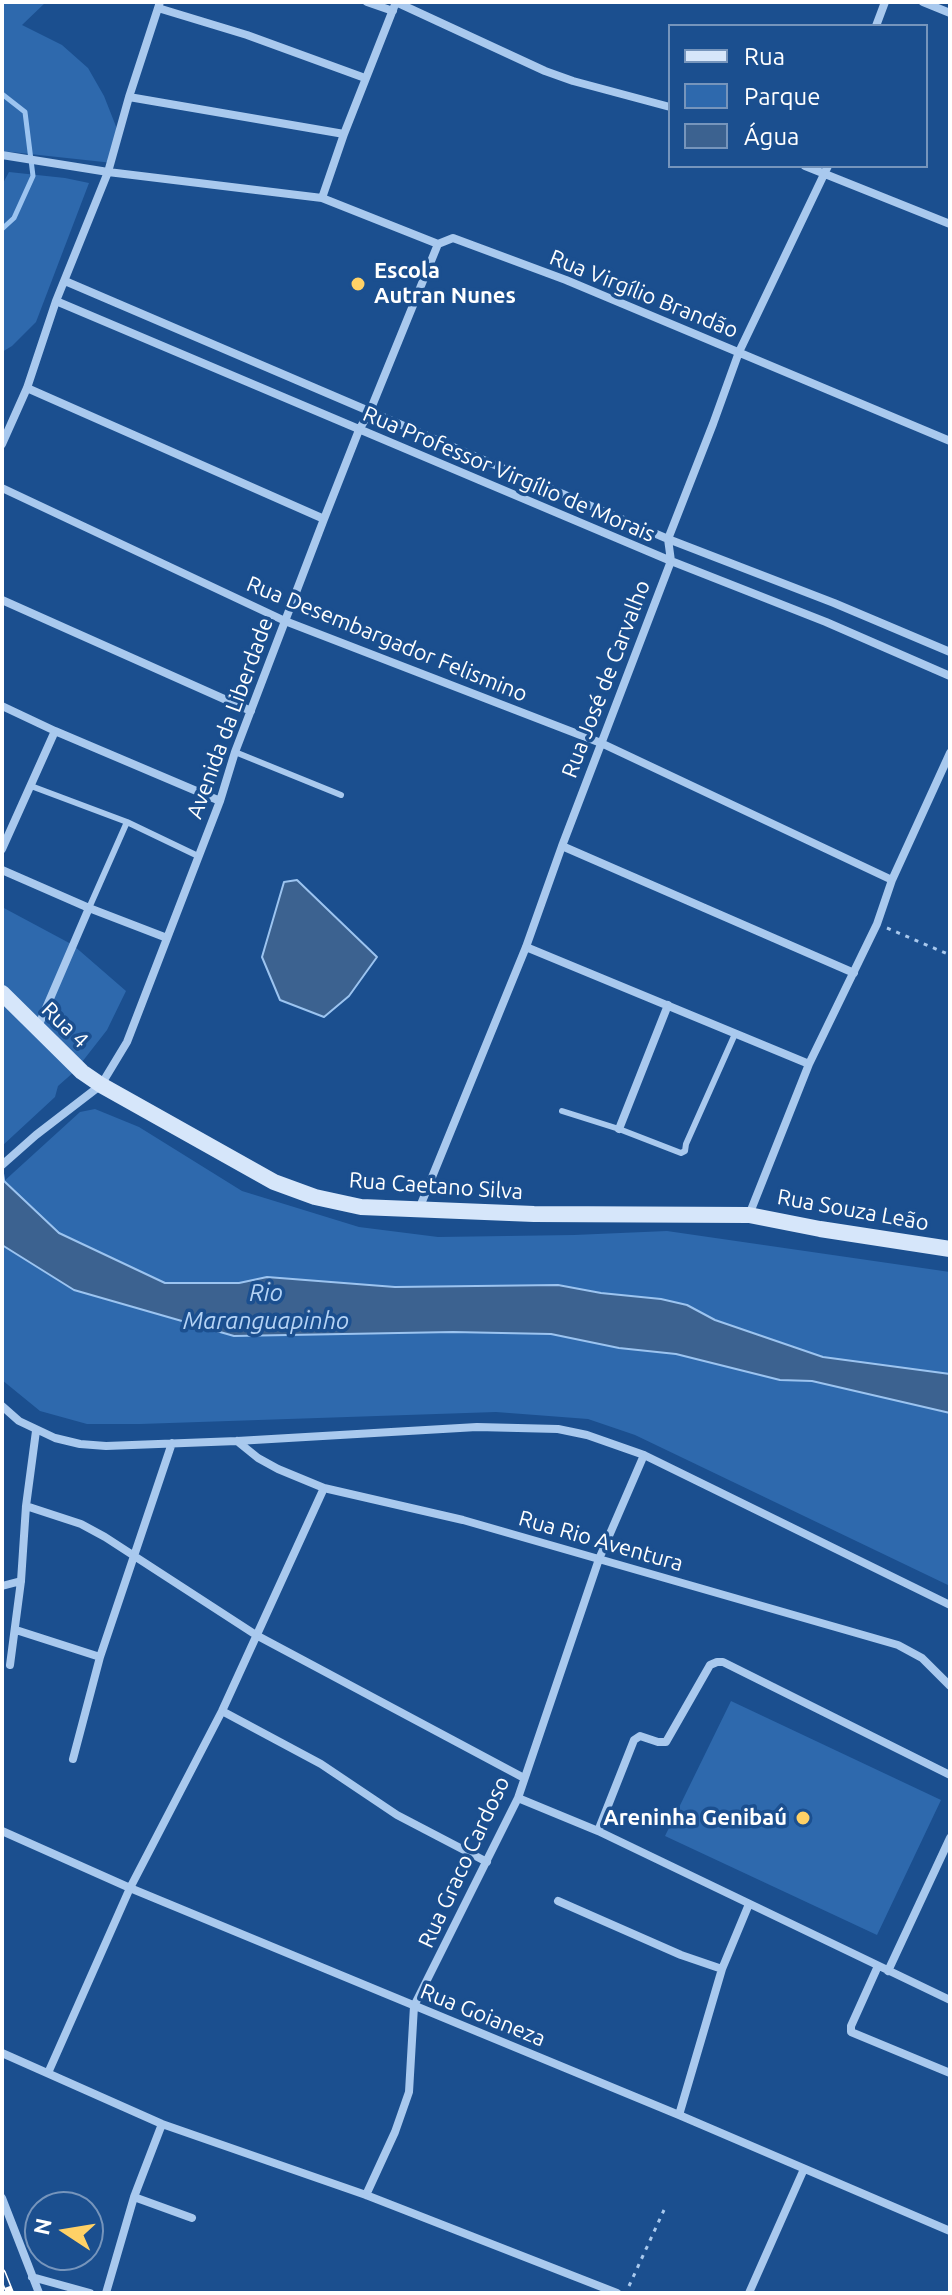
<!DOCTYPE html>
<html>
<head>
<meta charset="utf-8">
<style>
  body { margin:0 }
  #map { position:relative; width:952px; height:2295px; overflow:hidden; background:#1b4f8f; font-family:Ubuntu,sans-serif }
  canvas { display:block }
  .frame { position:absolute; inset:0; border:4px solid #fff; pointer-events:none }
  .legend { position:absolute; left:668px; top:24px; width:260px; height:144px; box-sizing:border-box; background:#1b4f8f; border:2px solid #7695bc; margin:0; padding:10px 14px; list-style:none; font-size:24px; color:#fff }
  .legend li { display:flex; align-items:center; gap:16px; height:40px }
  .legend b { width:40px; border:2px solid #7695bc }
  .north { position:absolute; left:24px; top:2191px; width:80px; height:80px; box-sizing:border-box; background:#1b4f8f; border:2px solid #7695bc; border-radius:50%; rotate:282deg; font-size:22px; font-weight:700; line-height:32px; text-align:center; color:#fff }
  .north::after { content:''; display:block; margin:auto; width:28px; height:36px; background:#ffd166; clip-path:polygon(50% 0,100% 100%,50% 72%,0 100%) }
</style>
</head>
<body>
<div id="map">
<canvas width="952" height="2295"></canvas>
<div class="frame"></div>
<ul class="legend">
<li><b style="height:10px;background:#d6e6fa"></b>Rua</li>
<li><b style="height:22px;background:#2e69ad"></b>Parque</li>
<li><b style="height:22px;background:#3c6290"></b>Água</li>
</ul>
<div class="north">N</div>
</div>
<script>
const ctx = document.querySelector('canvas').getContext('2d');
ctx.lineJoin = 'round';
function paint(path, color) {
  ctx.fillStyle = color;
  ctx.fill(path, 'evenodd');
}
function trace(path, color, width, dash) {
  ctx.strokeStyle = color;
  ctx.lineWidth = width;
  ctx.lineCap = dash ? 'butt' : 'round';
  ctx.setLineDash(dash || []);
  ctx.stroke(path);
}
function write(font, color, halo, rows, align = 'center') {
  ctx.font = font + ' Ubuntu,sans-serif';
  ctx.lineWidth = 7;
  ctx.setLineDash([]);
  ctx.textBaseline = 'middle';
  ctx.strokeStyle = halo;
  ctx.fillStyle = color;
  for (const [text, x, y, turn = 0] of rows) {
    ctx.save();
    ctx.translate(x, y);
    ctx.rotate((+turn || 0) * Math.PI / 180);
    ctx.textAlign = isNaN(turn) ? turn : align;
    if (halo) ctx.strokeText(text, 0, 0);
    ctx.fillText(text, 0, 0);
    ctx.restore();
  }
}
paint(new Path2D(`
  M2 2H46L22 25 62 45 88 68 104 96 119 134 113 163 2 151Z
  M9 172 65 178 89 183 36 322 12 346 2 352V185Z
  M2 907 73 945 126 991 107 1030 75 1071 58 1086 55 1097 2 1146Z
  M95 1109 139 1127 242 1191 359 1227 438 1237 574 1235 667 1231 950 1272V1586L635 1435 588 1419 496 1412 140 1424H87L40 1411 2 1380V1183L80 1112Z
  M731 1701 941 1800 877 1935 665 1836Z`), '#2e69ad');
const water = new Path2D(`
  M297 880 377 957 349 996 324 1017 280 1000 262 957 284 882Z
  M2 1166 4 1181 59 1233 165 1283H239L267 1277 395 1287 558 1285 601 1293 661 1299 687 1305 715 1320 823 1357 950 1374V1413L812 1381 780 1380 676 1354 619 1348 551 1334 453 1332 234 1336 74 1290 2 1245Z`);
paint(water, '#3c6290');
trace(water, '#9cc4f0', 2);
trace(new Path2D(`
  M2 94 25 112 33 176 14 218 2 229`), '#9cc4f0', 5);
trace(new Path2D(`
  M887 928 950 955
  M629 2286 664 2210`), '#a9c9ee', 3, [4, 6]);
trace(new Path2D(`
  M235 752 341 795
  M31 786 127 822 198 856
  M89 908 127 822
  M562 1111 619 1129 681 1153 685 1151 686 1144 735 1034`), '#a9c9ee', 6);
trace(new Path2D(`
  M367 2 393 11
  M396 2 545 71 573 81 670 107
  M923 2 950 13
  M158 8 247 35 365 78
  M876 26 885 2
  M129 97 344 134
  M2 155 108 172 322 198 438 244 453 238 566 280 950 441
  M805 166 950 224
  M322 198 344 134 396 2
  M65 281 668 539 834 603 950 652
  M56 301 671 561 826 622 950 676
  M27 388 324 519
  M2 444 27 388 56 301 108 172 129 97 160 2
  M2 488 285 621 601 743 892 880
  M2 600 251 711
  M2 706 55 731 220 801
  M562 846 854 973
  M2 849 55 731
  M2 870 89 908 167 938
  M526 947 809 1064
  M37 1029 89 908
  M619 1129 668 1005
  M2 1165 36 1135 101 1085 127 1042 220 801 235 752 324 519 359 430 370 411 438 244
  M419 1209 526 947 562 846 671 561 668 539 713 424 739 352 828 166
  M749 1215 809 1064 877 924 892 880 950 753
  M2 1406 19 1421 55 1438 80 1444 106 1446 237 1441 477 1427 558 1429 587 1435 644 1455 950 1605
  M237 1441 258 1458 278 1469 324 1488 463 1520 898 1645 922 1658 950 1686
  M26 1506 81 1524 105 1537 256 1635 524 1778
  M2 1586 21 1581
  M16 1630 100 1657
  M10 1665 21 1581 26 1506 36 1431
  M222 1711 321 1764 397 1815 487 1862
  M73 1759 100 1657 172 1443
  M518 1798 598 1831 950 2000
  M2 1831 130 1888 679 2115 950 2231
  M598 1831 634 1740 640 1736 658 1742H666L710 1665 717 1662H723L950 1775
  M558 1901 681 1955 722 1969
  M878 1966 851 2026V2032L950 2073
  M888 1971 950 1838
  M2 2053 162 2124 366 2195 617 2293
  M48 2073 130 1888 222 1711 324 1488
  M679 2115 722 1969 749 1904
  M366 2195 395 2132 409 2092 414 2006 518 1798 599 1559 644 1455
  M134 2197 192 2218
  M2 2198 39 2293
  M32 2277 90 2293
  M106 2293 134 2197 162 2124
  M749 2293 804 2169`), '#a9c9ee', 8);
trace(new Path2D(`
  M2 993 82 1072 101 1085 274 1182 315 1197 361 1207 534 1214 749 1215 820 1229 950 1249`), '#d6e6fa', 16);
const rail = new Path2D(`
  M2 2273 10 2293`);
trace(rail, '#fff', 8);
trace(rail, '#1b4f8f', 5, [15]);
for (const [x, y, r, color] of [
  [358,284,8,"#ffd166"],
  [803,1818,8,"#ffd166"]
]) {
  const dot = new Path2D();
  dot.arc(x, y, r, 0, 2 * Math.PI);
  ctx.fillStyle = color;
  ctx.fill(dot);
  trace(dot, '#1b4f8f', 3);
}
write('bold 22px', '#fff', '#1b4f8f', [
  ["Escola",374,271],
  ["Autran Nunes",374,296],
  ["Areninha Genibaú",787,1818,"right"]
], 'left');
write('22px', '#fff', '#1b4f8f', [
  ["Rua Virgílio Brandão",644,294,22],
  ["Rua Professor Virgílio de Morais",509,474,23],
  ["Rua Desembargador Felismino",387,639,22],
  ["Rua José de Carvalho",606,679,-69],
  ["Avenida da Liberdade",230,718,-70],
  ["Rua 4",65,1025,44],
  ["Rua Caetano Silva",436,1186,4],
  ["Rua Souza Leão",853,1210,10],
  ["Rua Rio Aventura",601,1541,16],
  ["Rua Graco Cardoso",464,1862,-65],
  ["Rua Goianeza",483,2015,22]
]);
write('italic 24px', '#b5d3f5', '#1b4f8f', [
  ["Rio",266,1293],
  ["Maranguapinho",266,1321]
]);
</script>
</body>
</html>
